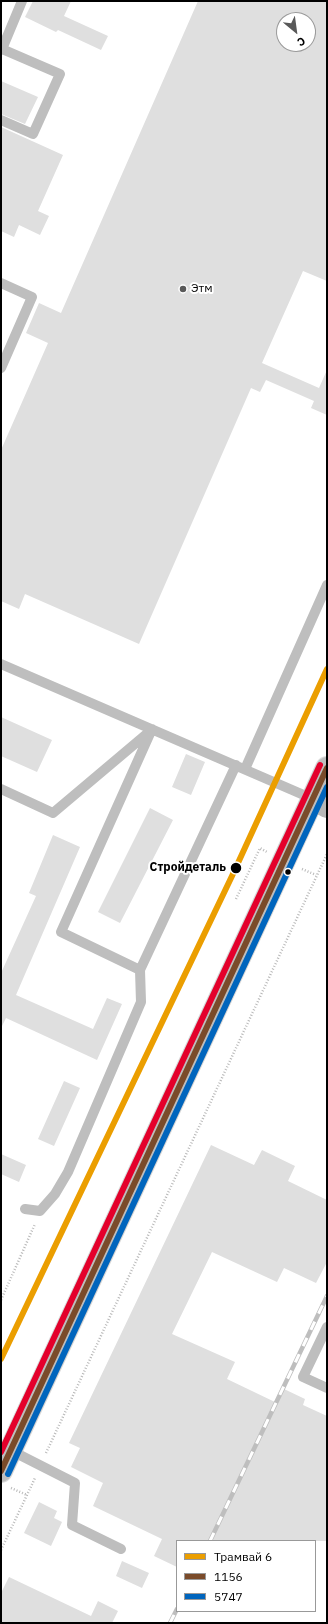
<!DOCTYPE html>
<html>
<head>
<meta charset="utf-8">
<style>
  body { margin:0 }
  #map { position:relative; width:328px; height:1624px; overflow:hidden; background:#fff; font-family:"IBM Plex Sans",sans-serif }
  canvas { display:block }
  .frame { position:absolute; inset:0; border:2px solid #000; pointer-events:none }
  .legend { position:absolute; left:176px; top:1540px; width:140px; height:72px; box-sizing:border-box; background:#fff; border:1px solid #999; margin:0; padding:5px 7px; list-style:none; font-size:12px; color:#000 }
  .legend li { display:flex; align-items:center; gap:8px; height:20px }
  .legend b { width:20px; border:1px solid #999 }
  .north { position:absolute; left:276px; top:12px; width:40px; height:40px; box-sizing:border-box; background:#fff; border:1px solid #999; border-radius:50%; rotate:151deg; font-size:11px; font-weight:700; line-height:16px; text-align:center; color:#000 }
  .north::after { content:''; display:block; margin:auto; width:14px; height:18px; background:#595959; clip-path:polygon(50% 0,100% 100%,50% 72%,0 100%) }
</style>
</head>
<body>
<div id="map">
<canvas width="328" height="1624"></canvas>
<div class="frame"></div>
<ul class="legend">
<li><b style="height:5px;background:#eb9e00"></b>Трамвай 6</li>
<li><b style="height:5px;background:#7a4b2a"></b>1156</li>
<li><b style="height:5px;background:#0065bd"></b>5747</li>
</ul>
<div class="north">С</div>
</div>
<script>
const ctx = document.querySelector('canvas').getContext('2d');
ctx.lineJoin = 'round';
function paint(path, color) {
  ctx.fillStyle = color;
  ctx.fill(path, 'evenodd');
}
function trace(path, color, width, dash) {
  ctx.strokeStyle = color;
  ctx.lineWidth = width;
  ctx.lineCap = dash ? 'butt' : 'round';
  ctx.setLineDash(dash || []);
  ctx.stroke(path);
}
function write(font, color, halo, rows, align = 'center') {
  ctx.font = font + ' "IBM Plex Sans",sans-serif';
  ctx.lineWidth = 4;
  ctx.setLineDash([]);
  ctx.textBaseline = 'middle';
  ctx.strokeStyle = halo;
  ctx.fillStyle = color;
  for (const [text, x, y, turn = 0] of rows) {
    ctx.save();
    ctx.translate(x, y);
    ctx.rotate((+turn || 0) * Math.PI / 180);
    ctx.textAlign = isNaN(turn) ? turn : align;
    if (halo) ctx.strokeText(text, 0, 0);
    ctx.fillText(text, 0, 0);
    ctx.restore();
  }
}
paint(new Path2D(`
  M33 1H71L64 16 108 36 101 50 58 30 56 32 25 17Z
  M198 1H327V281L303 271 262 363 319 388 327 370V415L311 408 314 401 266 380 260 392 251 388 139 644 25 594 19 609 1 601V450L48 343 26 333 39 303 61 313ZM284 20H308V44H284Z
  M1 81 38 97 25 124 1 114Z
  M1 127 63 155 38 211 49 216 40 235 19 225 14 237 1 231Z
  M1 717 52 740 37 772 1 756Z
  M186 754 205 762 191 795 172 787Z
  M150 808 173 820 120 923 98 912Z
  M53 835 80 847 16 995 93 1029 107 998 122 1004 97 1060 6 1018 1 1028V973L36 896 29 893Z
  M64 1081 80 1088 54 1146 38 1139Z
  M211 1145 254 1165 262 1150 295 1166 288 1181 327 1200V1262L316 1283 284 1268 277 1282 212 1252 172 1334 235 1362 227 1379 277 1403 284 1389 305 1399 303 1405 327 1416V1541H177V1567L154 1556 162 1539 93 1506 103 1483 71 1467 80 1448 69 1443Z
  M1 1154 26 1165 19 1182 1 1174Z
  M39 1502 57 1511 54 1518 62 1522 51 1546 24 1533Z
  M122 1561 149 1573 142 1588 116 1576Z
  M9 1577 91 1616 98 1601 118 1611 112 1623H1V1593Z`), '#dfdfdf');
const primary = new Path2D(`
  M1 1471 327 768`);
trace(primary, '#dbdbdb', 24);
trace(new Path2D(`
  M302 869 316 875
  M236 899 260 848 267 852
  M1 1300 35 1224
  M46 1453 327 854
  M11 1488 27 1495
  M1 1550 35 1478`), '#b9b9b9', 2.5, [1, 2]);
trace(new Path2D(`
  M2 49 22 1
  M1 50 2 49 60 74 33 134 1 120
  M1 283 32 297 1 368
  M1 664 313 799
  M245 769 327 585
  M1 789 53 813 149 732
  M140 970 61 932 152 729
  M25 1209 40 1211 55 1194 68 1172 141 1002 140 970 236 765
  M327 1327 303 1377 327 1388
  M8 1449 75 1483 72 1525 121 1549`), '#bebebe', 10);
trace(new Path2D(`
  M313 799 327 807`), '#b8b8b8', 22);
trace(primary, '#bebebe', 22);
const rail = new Path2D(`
  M210 1541 327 1296
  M170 1623 177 1609`);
trace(rail, '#bebebe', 4.5);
trace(rail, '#fff', 3, [9]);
trace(new Path2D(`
  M1 1471 327 768`), '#7a4b2a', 6);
trace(new Path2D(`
  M8 1474 327 787`), '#0065bd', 6);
trace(new Path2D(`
  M1 1452 320 765`), '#e4002b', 6);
trace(new Path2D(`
  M1 1359 232 876 327 669`), '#eb9e00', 6);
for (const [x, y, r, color] of [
  [183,289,4,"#595959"],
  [236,868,6,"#000"],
  [288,872,3.5,"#000"]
]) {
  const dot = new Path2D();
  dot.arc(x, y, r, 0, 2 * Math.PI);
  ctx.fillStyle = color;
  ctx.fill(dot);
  trace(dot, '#fff', 1.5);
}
write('12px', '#000', '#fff', [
  ["Этм",191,289]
], 'left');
write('bold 12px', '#000', '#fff', [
  ["Стройдеталь",226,868]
], 'right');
</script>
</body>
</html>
